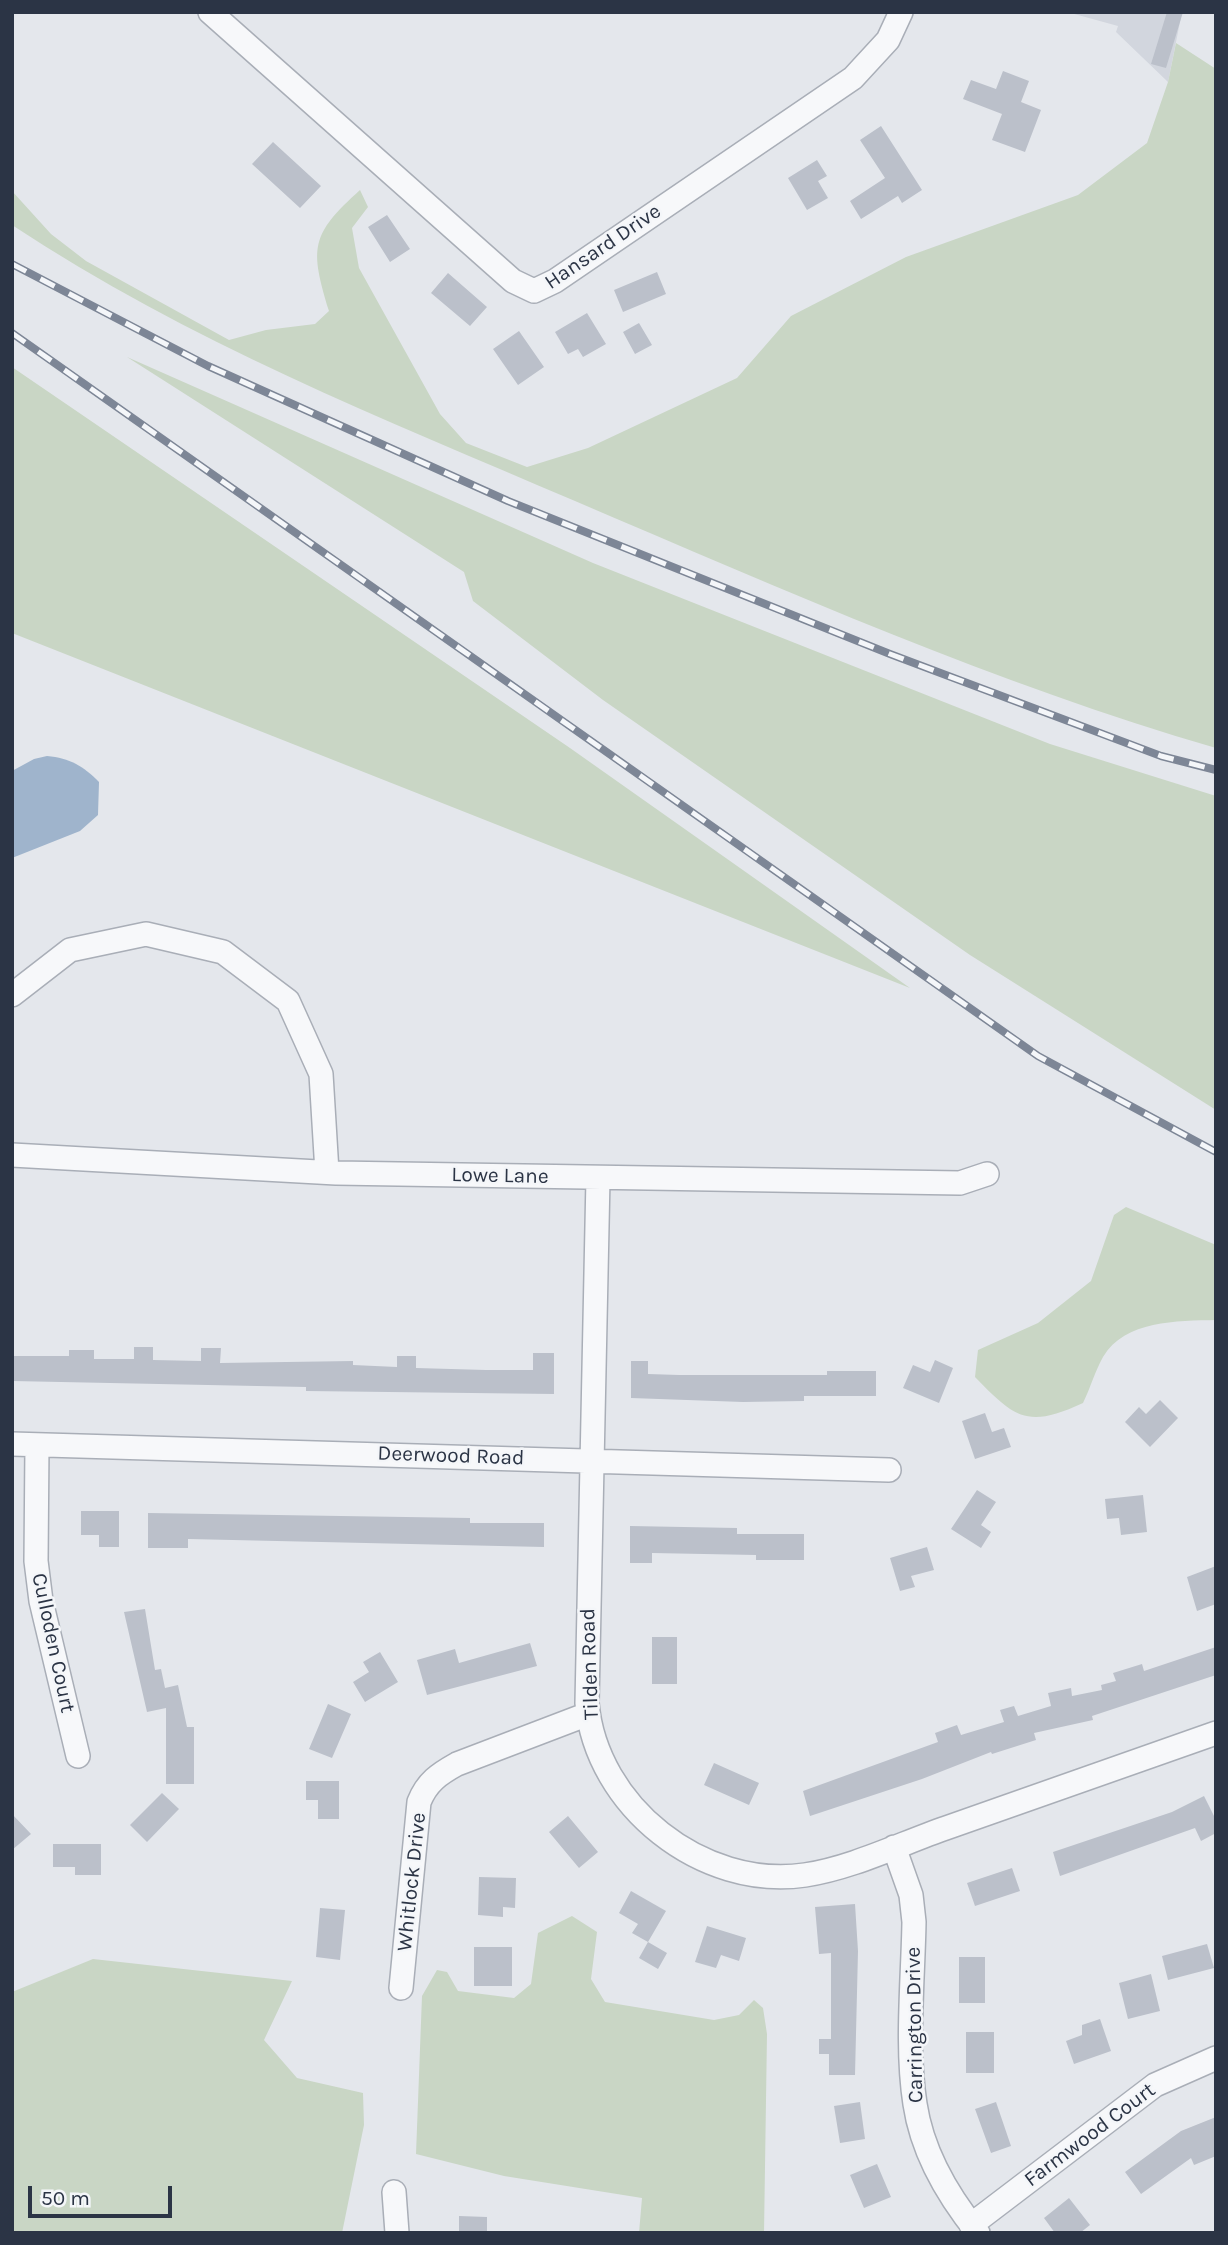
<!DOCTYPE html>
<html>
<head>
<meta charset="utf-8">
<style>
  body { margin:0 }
  #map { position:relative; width:1228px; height:2245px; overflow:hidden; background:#e4e7ec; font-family:Karla,sans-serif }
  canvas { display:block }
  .frame { position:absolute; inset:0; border:14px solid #2b3445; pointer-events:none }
  .scale { position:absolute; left:28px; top:2186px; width:144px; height:32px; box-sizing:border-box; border:4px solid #2b3445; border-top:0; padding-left:9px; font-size:21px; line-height:24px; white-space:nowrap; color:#2b3445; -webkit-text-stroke:5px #f4f6f9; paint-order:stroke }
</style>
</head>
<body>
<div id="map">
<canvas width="1228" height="2245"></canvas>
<div class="frame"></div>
<div class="scale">50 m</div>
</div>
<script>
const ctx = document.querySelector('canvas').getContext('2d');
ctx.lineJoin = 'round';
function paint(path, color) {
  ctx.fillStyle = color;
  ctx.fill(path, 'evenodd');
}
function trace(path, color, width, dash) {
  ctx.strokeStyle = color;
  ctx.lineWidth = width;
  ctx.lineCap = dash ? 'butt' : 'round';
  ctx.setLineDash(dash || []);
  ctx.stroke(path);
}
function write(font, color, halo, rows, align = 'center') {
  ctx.font = font + ' Karla,sans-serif';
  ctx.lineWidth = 5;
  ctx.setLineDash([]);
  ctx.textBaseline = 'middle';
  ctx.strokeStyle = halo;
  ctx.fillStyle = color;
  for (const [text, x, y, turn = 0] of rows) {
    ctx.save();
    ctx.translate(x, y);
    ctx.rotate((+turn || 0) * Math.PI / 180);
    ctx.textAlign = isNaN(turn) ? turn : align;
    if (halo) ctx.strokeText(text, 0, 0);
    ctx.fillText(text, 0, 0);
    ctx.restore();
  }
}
paint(new Path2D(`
  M1067 12H1182L1168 82 1116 32 1118 26Z`), '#d2d6de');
paint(new Path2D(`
  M1176 43 1216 69V748C996 684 786 591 575 501 383 419 187 341 12 225V191L51 234 86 261 229 340 266 330 315 324 329 311C310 248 310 235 360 190L368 207 352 228 359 268 440 414 466 443 527 467 588 448 737 378 791 316 906 257 1078 195 1147 143 1168 82Z
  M127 357 593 563 1050 744 1216 796V1110L970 955 603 700 473 601 464 572Z
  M12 367 570 748 910 988 12 633Z
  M1126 1207 1216 1245V1320C1177 1321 1125 1320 1103 1357 1095 1371 1090 1389 1083 1403 1027 1429 1015 1418 975 1377L978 1350 1038 1323 1091 1281 1114 1215Z
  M572 1916 597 1932 591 1979 605 2002 714 2020 739 2015 754 2000 763 2008 767 2034 764 2233H639L642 2198 504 2176 416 2154 422 1996 437 1970 447 1972 458 1991 514 1998 531 1984 538 1933Z
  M93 1959 292 1981 264 2040 297 2078 363 2093 364 2125 342 2233H12V1992Z`), '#c9d6c5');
paint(new Path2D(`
  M47 756C70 758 83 766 99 782L98 815 80 831 12 858V771L34 759Z`), '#9fb4cc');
paint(new Path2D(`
  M1167 12H1183L1166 68 1151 64Z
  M1003 71 1029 81 1021 102 1041 110 1025 152 992 140 1002 114 963 99 971 80 996 89Z
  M881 126 922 190 902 203 898 196 861 219 850 201 885 178 860 140Z
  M273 142 321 186 300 208 252 164Z
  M817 160 827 176 818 181 828 198 807 210 788 178Z
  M387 215 410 249 390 262 368 227Z
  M657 272 666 294 623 312 614 290Z
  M448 273 487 307 470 326 431 293Z
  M587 313 606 344 583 357 578 349 568 354 555 332Z
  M639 323 652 345 635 354 623 332Z
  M519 331 544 367 518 385 493 349Z
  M134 1347H153V1360L201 1361V1348H221L220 1363 353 1361V1365L397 1367V1356H416V1368L486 1370H533V1353H554V1394L306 1391V1387L12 1381V1356H69V1350H94V1359H134Z
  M935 1360 953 1368 939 1403 903 1388 913 1365 930 1372Z
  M631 1361H648V1374L679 1375H827V1371H876V1396H804V1401L743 1402 631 1398Z
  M1160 1400 1178 1418 1150 1447 1125 1422 1139 1407 1146 1414Z
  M985 1413 992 1432 1004 1428 1011 1447 975 1459 962 1421Z
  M977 1490 996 1502 981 1525 991 1532 981 1548 951 1529Z
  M1143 1495 1147 1532 1121 1535 1119 1518 1107 1519 1105 1499Z
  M81 1511H119V1547H99V1535H81Z
  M148 1513 470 1518V1523H544V1547L188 1539V1548H148Z
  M630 1526 737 1528V1534H804V1560H756V1555L652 1553V1563H630Z
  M927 1547 934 1570 911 1576 915 1587 900 1591 890 1558Z
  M1216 1566V1604L1197 1611 1187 1577Z
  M145 1609 155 1670 161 1669 165 1688 178 1685 187 1727H194V1784H166V1708L147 1712 124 1612Z
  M652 1637H677V1684H652Z
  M530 1643 537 1666 427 1695 417 1660 455 1649 459 1663Z
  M1216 1647V1675L1092 1716 1093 1720 1034 1733 1036 1740 992 1754 991 1752 922 1779 810 1816 803 1791 938 1742 935 1733 957 1725 961 1735 1004 1722 1000 1710 1014 1706 1018 1716 1051 1706 1048 1693 1071 1688 1072 1696 1102 1690 1101 1685 1116 1681 1113 1673 1142 1664 1144 1671Z
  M380 1652 398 1682 365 1702 353 1682 369 1672 363 1662Z
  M328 1704 351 1714 332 1758 309 1749Z
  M714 1763 759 1783 749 1805 704 1785Z
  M306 1781H339V1819H318V1800H306Z
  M162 1793 179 1809 147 1842 130 1825Z
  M1204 1796 1216 1820V1833L1201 1841 1195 1828 1060 1876 1053 1852 1172 1812Z
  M12 1814 31 1834 12 1850Z
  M568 1816 598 1852 579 1868 549 1832Z
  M53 1844H101V1875H75V1867H53Z
  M1012 1868 1020 1891 975 1906 967 1883Z
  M479 1877 516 1878 515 1908 503 1907V1917L478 1915Z
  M631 1891 666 1911 648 1942 632 1933 638 1924 619 1913Z
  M855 1904 858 1951 855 2075H829V2054H819V2039H831V1953L819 1954 815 1907Z
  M320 1908 345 1910 340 1960 316 1957Z
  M707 1926 746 1938 739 1961 721 1955 716 1968 695 1962Z
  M648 1942 667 1953 658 1969 639 1958Z
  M1207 1944 1214 1968 1168 1980 1162 1956Z
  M474 1947H512V1986H474Z
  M959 1957H985V2003H959Z
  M1151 1974 1160 2011 1128 2019 1119 1983Z
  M1100 2019 1111 2051 1074 2064 1066 2041 1082 2035V2025Z
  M966 2032H994V2073H966Z
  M860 2102 865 2139 840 2143 834 2106Z
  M996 2102 1011 2146 991 2153 975 2109Z
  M1216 2117V2156L1194 2165 1191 2158 1141 2194 1125 2172 1181 2131Z
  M877 2164 891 2197 864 2208 850 2175Z
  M1069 2198 1090 2225 1080 2233H1055L1044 2218Z
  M459 2216 487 2217V2233H459Z`), '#bbc0ca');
const minor = new Path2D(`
  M210 12 513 281 534 291 555 281 853 78 888 40 901 12
  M12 995 70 950 146 934 223 952 288 1001 321 1074 327 1172
  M12 1155 336 1173 960 1183 987 1174
  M598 1178 587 1703C596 1806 702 1890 805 1875 852 1868 900 1844 946 1828 1036 1797 1126 1765 1216 1733
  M12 1444 889 1470
  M37 1445 36 1561 41 1601 78 1756
  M894 1847 911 1895 914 1922C913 1980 906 2047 915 2104 922 2151 948 2196 978 2233
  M401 1988 419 1802C427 1782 439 1774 457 1764L588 1714
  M394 2192 397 2233
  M971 2225 1155 2085 1216 2058`);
trace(minor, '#a9aeb7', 26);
trace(minor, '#f7f8fa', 23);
const rail = new Path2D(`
  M12 264 208 366 508 501 890 654 1161 756 1216 770
  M12 333 1038 1056 1216 1152`);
trace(rail, '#7d8696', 8);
trace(rail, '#f4f6f9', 5, [16]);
write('21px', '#2b3445', '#f4f6f9', [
  ["Hansard Drive",603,247,-34],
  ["Lowe Lane",500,1176,1],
  ["Deerwood Road",451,1456,2],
  ["Culloden Court",53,1643,78],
  ["Tilden Road",590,1664,-92],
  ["Whitlock Drive",412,1882,-84],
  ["Carrington Drive",915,2025,-91],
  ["Farmwood Court",1090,2135,-37]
]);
</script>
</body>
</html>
